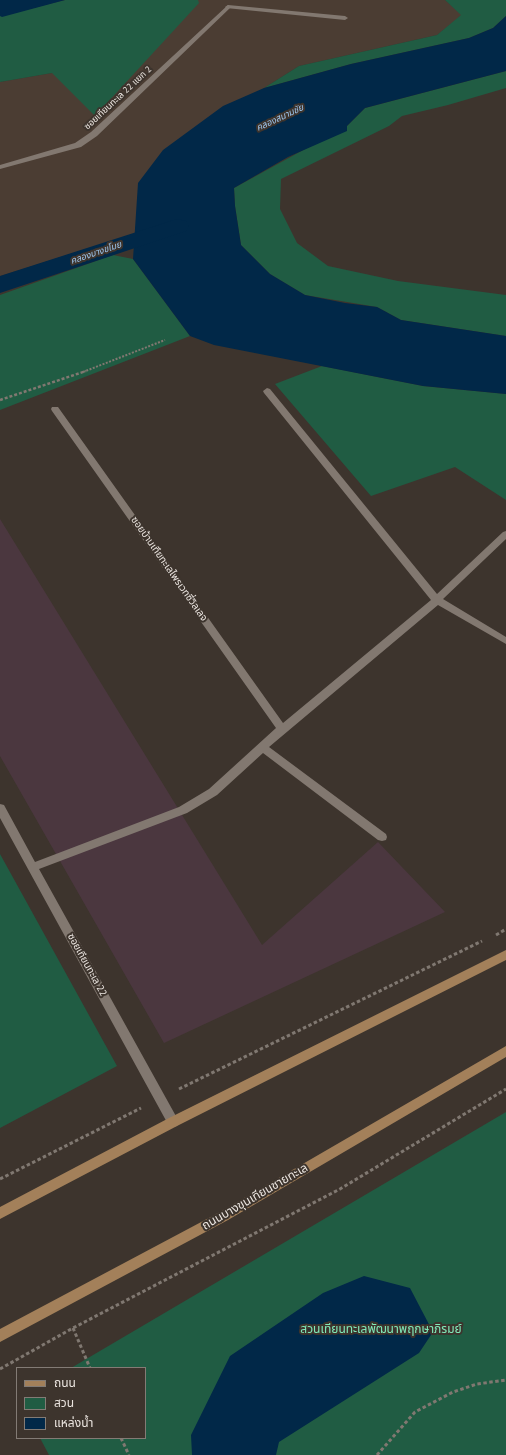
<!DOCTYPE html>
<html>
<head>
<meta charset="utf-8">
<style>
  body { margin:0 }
  #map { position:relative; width:506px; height:1455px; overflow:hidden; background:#3d342d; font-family:"PT Sans","Noto Sans Thai",sans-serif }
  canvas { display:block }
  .legend { position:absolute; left:16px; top:1367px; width:130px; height:72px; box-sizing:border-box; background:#3d342d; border:1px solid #837b75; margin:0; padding:5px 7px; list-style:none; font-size:12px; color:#ece6e1 }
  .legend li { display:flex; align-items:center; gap:8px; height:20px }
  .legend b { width:20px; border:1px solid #837b75 }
</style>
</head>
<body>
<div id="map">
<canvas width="506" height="1455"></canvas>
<ul class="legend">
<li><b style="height:5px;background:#a3805a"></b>ถนน</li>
<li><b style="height:11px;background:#205c43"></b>สวน</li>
<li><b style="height:11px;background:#012848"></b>แหล่งน้ำ</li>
</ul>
</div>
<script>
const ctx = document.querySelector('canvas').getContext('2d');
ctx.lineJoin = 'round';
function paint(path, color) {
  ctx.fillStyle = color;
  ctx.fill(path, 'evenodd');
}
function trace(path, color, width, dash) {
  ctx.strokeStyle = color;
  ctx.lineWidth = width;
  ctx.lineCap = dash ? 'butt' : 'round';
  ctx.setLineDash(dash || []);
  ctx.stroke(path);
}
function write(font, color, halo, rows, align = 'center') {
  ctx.font = font + ' "PT Sans","Noto Sans Thai",sans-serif';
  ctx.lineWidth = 4;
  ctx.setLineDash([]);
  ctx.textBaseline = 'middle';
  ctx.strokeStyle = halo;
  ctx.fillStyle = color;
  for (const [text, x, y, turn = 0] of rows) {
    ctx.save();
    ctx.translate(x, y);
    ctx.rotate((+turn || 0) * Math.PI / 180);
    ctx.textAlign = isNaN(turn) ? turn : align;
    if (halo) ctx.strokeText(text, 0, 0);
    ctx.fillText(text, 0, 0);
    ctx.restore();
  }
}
paint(new Path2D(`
  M0 519 262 945 378 842 445 912 164 1043 0 756Z`), '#4b373f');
paint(new Path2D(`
  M198 0H445L462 15 437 35 299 66 264 88 136 226 135 234 0 276V82L52 73 198 3Z`), '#4b3d33');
paint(new Path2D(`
  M65 0H198L199 3 95 116 52 73 0 82V16Z
  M445 0H506V16L493 28 469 38 351 64 264 88 299 66 437 35 461 15Z
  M506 71V88L448 105 402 116 389 126 281 179 280 209 297 243 328 266 398 281 506 295V336L401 320 377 307 305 295 270 274 241 245 235 206 234 188 347 126 365 108Z
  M113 255 133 259 190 336 0 410V295Z
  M322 366 423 386 506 394V500L455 467 371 496 275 384Z
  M0 854 117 1066 0 1128Z
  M506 1112V1455H49L40 1438H145V1368H71Z`), '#205c43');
paint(new Path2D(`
  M0 0H65L2 17 0 16Z
  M506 16V71L365 108 347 126V131L288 157 234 188 235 206 241 245 270 274 305 295 345 303 377 307 401 320 506 336V394L423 386 214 345 190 336 133 259 138 183 163 150 223 106 264 88 351 64 469 38 493 28Z
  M364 1276 410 1288 433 1332 419 1353 279 1442 276 1455H192L191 1435 230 1356 323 1293Z`), '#012848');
paint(new Path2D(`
  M177 219 186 221 189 226 186 231 0 293V276Z`), '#012848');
trace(new Path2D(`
  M83 372 165 340`), '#807871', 2, [2, 1.5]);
trace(new Path2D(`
  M0 400 86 371`), '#807871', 2.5, [3, 2]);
trace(new Path2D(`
  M496 935 506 929
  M179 1089 482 941
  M0 1179 141 1108
  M73 1328 90 1368
  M0 1369 73 1328 340 1189 506 1089
  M121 1438 129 1455
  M377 1455 415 1412 453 1392 477 1384 506 1380`), '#807871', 3, [3.5, 2.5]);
paint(new Path2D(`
  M228 5 345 16 348 18 345 20 226 8 225 7Z`), '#827870');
paint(new Path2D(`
  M228 5 231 7 230 8 97 136 81 147 0 169V165L75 143 91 132Z
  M267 388 270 389 437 594 503 532 506 531V539L443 599 506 637V644L438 605 269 747 386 834 387 837 386 840 382 841 378 840 263 753 217 795 187 813 39 869 177 1118 179 1122 177 1126 173 1127 169 1126 0 818V804L4 805 35 862 179 807 209 789 276 728 52 411 51 409 52 407H58L283 723 431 600 264 393 263 391Z`), '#827870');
paint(new Path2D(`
  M506 950V960L177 1126 0 1219V1207L169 1118Z
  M506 1046V1057L228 1220 0 1342V1329L220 1212Z`), '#a3805a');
write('9px', '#ece6e1', '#3d342d', [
  ["ซอยเทียนทะเล 22 แยก 2",118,98,-43]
]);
write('italic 9px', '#a0c9f1', '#3d342d', [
  ["คลองสนามชัย",280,118,-25],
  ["คลองบางขโมย",96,253,-19]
]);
write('10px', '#ece6e1', '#3d342d', [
  ["ซอยบ้านเทียทะเลไพรเวทซี่วิลเลจ",169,569,55],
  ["ซอยเทียนทะเล 22",87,965,61]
]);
write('12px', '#ece6e1', '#3d342d', [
  ["ถนนบางขุนเทียนชายทะเล",255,1197,-30]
]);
write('12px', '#81eab9', '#3d342d', [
  ["สวนเทียนทะเลพัฒนาพฤกษาภิรมย์",381,1330]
]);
</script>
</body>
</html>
